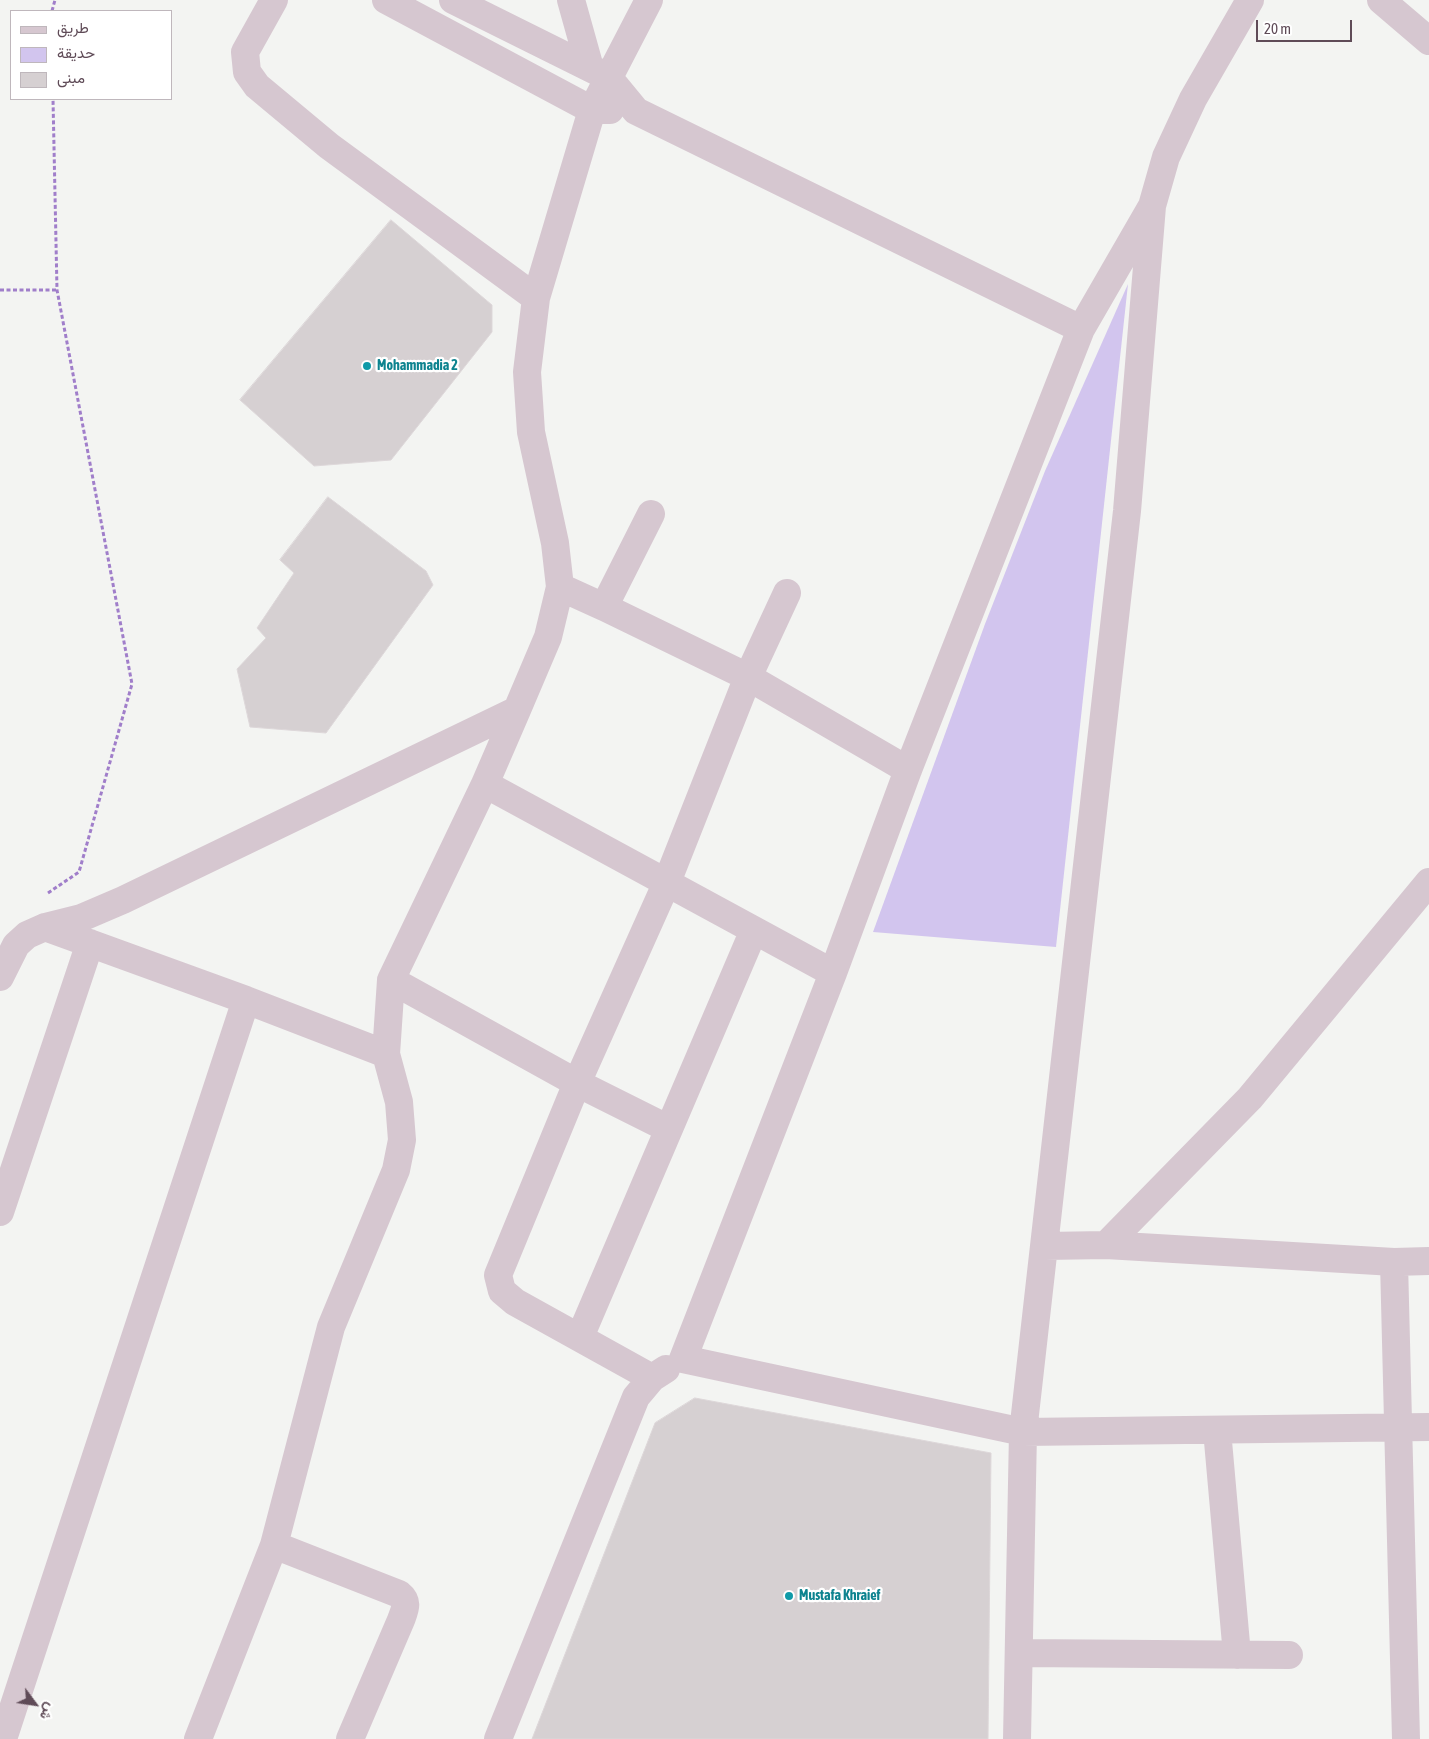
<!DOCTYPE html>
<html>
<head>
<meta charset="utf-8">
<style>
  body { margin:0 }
  #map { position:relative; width:1429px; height:1739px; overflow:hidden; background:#f3f4f2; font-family:"Asap Condensed",Vazirmatn,sans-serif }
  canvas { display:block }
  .legend { position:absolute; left:10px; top:10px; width:162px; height:90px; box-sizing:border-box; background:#fff; border:1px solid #bfb7bc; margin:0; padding:6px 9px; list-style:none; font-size:15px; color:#5f4b57 }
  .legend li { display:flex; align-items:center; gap:10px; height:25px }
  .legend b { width:25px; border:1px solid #bfb7bc }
  .north { position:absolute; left:10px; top:1679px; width:50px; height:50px; -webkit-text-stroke:4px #fff; paint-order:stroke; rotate:121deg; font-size:14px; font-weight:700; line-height:20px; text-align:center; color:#5f4b57 }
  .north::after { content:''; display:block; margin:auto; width:18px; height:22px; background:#5f4b57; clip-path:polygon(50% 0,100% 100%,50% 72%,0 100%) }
  .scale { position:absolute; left:1256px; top:20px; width:96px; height:22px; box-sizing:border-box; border:2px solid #5f4b57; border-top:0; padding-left:6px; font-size:15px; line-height:18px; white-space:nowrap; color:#5f4b57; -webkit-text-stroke:4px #fff; paint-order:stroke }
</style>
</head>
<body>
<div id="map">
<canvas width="1429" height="1739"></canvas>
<ul class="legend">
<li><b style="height:6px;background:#d6c7d0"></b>طريق</li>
<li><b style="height:14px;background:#d2c5ee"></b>حديقة</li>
<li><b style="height:14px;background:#d6d0d2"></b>مبنى</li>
</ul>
<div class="north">ش</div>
<div class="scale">20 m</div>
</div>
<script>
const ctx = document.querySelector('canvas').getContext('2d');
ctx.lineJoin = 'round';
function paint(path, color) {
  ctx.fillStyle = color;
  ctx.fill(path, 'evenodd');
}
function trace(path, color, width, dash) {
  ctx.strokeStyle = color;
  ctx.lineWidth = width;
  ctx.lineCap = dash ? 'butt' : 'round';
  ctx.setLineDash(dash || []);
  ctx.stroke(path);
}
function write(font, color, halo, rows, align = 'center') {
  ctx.font = font + ' "Asap Condensed",sans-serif';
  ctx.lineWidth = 4.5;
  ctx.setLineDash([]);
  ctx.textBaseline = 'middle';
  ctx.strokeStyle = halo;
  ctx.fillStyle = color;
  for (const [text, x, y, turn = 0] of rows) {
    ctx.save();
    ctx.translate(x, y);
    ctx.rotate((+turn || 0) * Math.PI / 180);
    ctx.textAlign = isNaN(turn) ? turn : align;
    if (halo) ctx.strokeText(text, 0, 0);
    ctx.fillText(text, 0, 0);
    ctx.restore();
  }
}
paint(new Path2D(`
  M1128 284 1056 947 873 932 985 624 1045 471Z`), '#d2c5ee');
const building = new Path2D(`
  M391 220 492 305V332L391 460 314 466 240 400Z
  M328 497 426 571 433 585 326 733 250 727 237 669 266 638 257 628 294 573 280 560Z
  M695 1398 991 1453 988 1739H532L655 1423Z`);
paint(building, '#d6d0d2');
trace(building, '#ddd7d9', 1);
trace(new Path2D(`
  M52 11 55 0
  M0 290H57
  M48 893 79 872 132 684 57 290 53 99`), '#a07eca', 3, [4, 2.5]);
trace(new Path2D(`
  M274 0 245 52 247 72 257 86 329 146 536 298
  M386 0 592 110H610
  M453 0 608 77 636 111 1081 329
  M571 0 590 68
  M1381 0 1429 41
  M1152 206 1081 329 908 770 833 973 683 1359 1023 1432 1429 1427
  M560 587 604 607 748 677 908 770
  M604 607 651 514
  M485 784 833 973
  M0 977 16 945 27 935 45 927 81 918 123 900 517 710
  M391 980 577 1083 669 1129
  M246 1000 386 1054
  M0 1212 90 943
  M1106 1245 1250 1098 1429 882
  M1045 1246 1106 1245 1394 1262 1429 1261
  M1394 1262 1406 1739
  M580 1337 754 930
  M652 1378 515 1302 502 1291 498 1275 577 1083 667 882 748 677 787 593
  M1217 1430 1237 1655
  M274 1545 399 1594C409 1602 405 1609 401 1620L350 1739
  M1020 1653 1289 1655
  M3 1739 246 1000 45 927
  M198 1739 274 1545 331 1327 396 1170 402 1140 399 1102 386 1054 391 980 485 784 517 710 548 637 560 587 555 543 531 432 527 372 536 298 592 110 649 0
  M498 1739 636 1397 652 1378 666 1369
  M1017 1739 1023 1432 1127 511 1152 206 1166 157 1193 99 1250 0`), '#d6c7d0', 28);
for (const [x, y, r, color] of [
  [367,366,5,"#0f9aa8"],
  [789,1596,5,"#0f9aa8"]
]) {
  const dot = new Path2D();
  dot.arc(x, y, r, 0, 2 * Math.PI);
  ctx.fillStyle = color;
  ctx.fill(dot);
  trace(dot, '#fff', 2);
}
write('bold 14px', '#0d838f', '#fff', [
  ["Mohammadia 2",377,366],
  ["Mustafa Khraief",799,1596]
], 'left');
</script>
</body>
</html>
